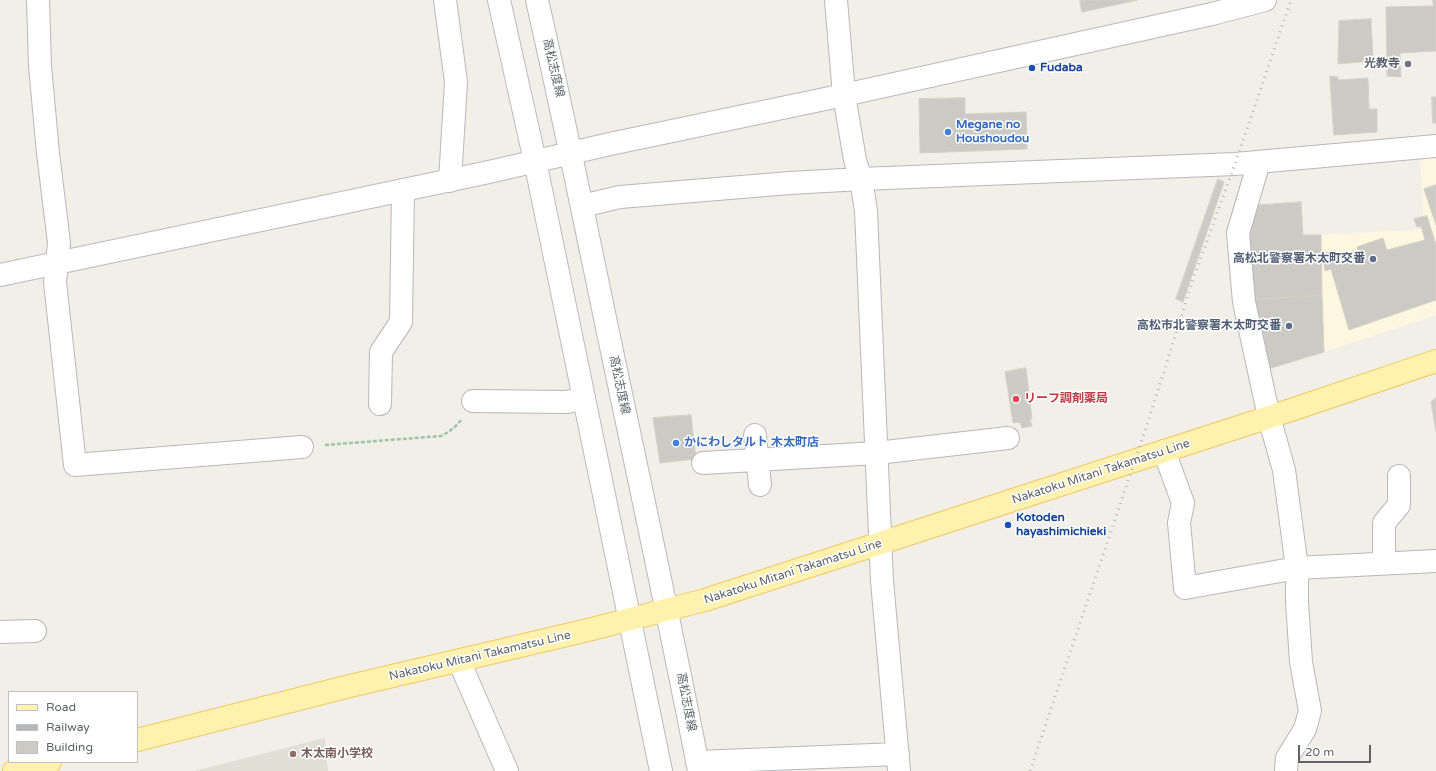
<!DOCTYPE html>
<html>
<head>
<meta charset="utf-8">
<style>
  body { margin:0 }
  #map { position:relative; width:1436px; height:771px; overflow:hidden; background:#f1efe8; font-family:"Varela Round",sans-serif }
  canvas { display:block }
  .legend { position:absolute; left:8px; top:691px; width:130px; height:72px; box-sizing:border-box; background:#fff; border:1px solid #bfc1c3; margin:0; padding:5px 7px; list-style:none; font-size:12px; color:#5f6368 }
  .legend li { display:flex; align-items:center; gap:8px; height:20px }
  .legend b { width:20px; border:1px solid #bfc1c3 }
  .scale { position:absolute; left:1298px; top:745px; width:73px; height:18px; box-sizing:border-box; border:2px solid #5f6368; border-top:0; padding-left:5px; font-size:12px; line-height:14px; white-space:nowrap; color:#5f6368; -webkit-text-stroke:3px #fff; paint-order:stroke }
</style>
</head>
<body>
<div id="map">
<canvas width="1436" height="771"></canvas>
<ul class="legend">
<li><b style="height:5px;background:#fff2af"></b>Road</li>
<li><b style="height:5px;background:#b6b7b8"></b>Railway</li>
<li><b style="height:11px;background:#cccac5"></b>Building</li>
</ul>
<div class="scale">20 m</div>
</div>
<script>
const ctx = document.querySelector('canvas').getContext('2d');
ctx.lineJoin = 'round';
function paint(path, color) {
  ctx.fillStyle = color;
  ctx.fill(path, 'evenodd');
}
function trace(path, color, width, dash) {
  ctx.strokeStyle = color;
  ctx.lineWidth = width;
  ctx.lineCap = dash ? 'butt' : 'round';
  ctx.setLineDash(dash || []);
  ctx.stroke(path);
}
function write(font, color, halo, rows, align = 'center') {
  ctx.font = font + ' "Varela Round","Noto Sans JP",sans-serif';
  ctx.lineWidth = 3;
  ctx.setLineDash([]);
  ctx.textBaseline = 'middle';
  ctx.strokeStyle = halo;
  ctx.fillStyle = color;
  for (const [text, x, y, turn = 0] of rows) {
    ctx.save();
    ctx.translate(x, y);
    ctx.rotate((+turn || 0) * Math.PI / 180);
    ctx.textAlign = isNaN(turn) ? turn : align;
    if (halo) ctx.strokeText(text, 0, 0);
    ctx.fillText(text, 0, 0);
    ctx.restore();
  }
}
paint(new Path2D(`
  M1436 150V315L1324 352 1321 235 1424 229 1420 151Z`), '#fef7e0');
paint(new Path2D(`
  M325 738 328 771H194Z`), '#e1ded6');
const building = new Path2D(`
  M1080 0H1138L1082 12Z
  M1433 0H1436V51L1400 53 1401 77 1387 76 1386 7 1433 6Z
  M1371 19 1373 61 1338 64 1339 21Z
  M1330 76 1338 77V80L1368 78 1369 109H1377V132L1334 135Z
  M1432 97H1436V123H1433Z
  M965 98V114L1026 112 1027 149 920 153 919 99Z
  M1218 179 1224 182 1183 302 1176 299Z
  M1436 185V225L1424 189Z
  M1301 202 1303 235H1321L1322 295 1250 300 1242 231 1250 206Z
  M1427 216 1436 245V300L1349 330 1331 269 1325 271 1322 254 1335 250 1339 264 1361 258 1357 247 1383 238 1387 250 1425 240 1421 226 1417 227 1414 219Z
  M1322 295 1324 352 1265 370 1250 300Z
  M1026 368 1032 419H1030L1032 426 1022 428 1020 422 1013 423 1005 372Z
  M1436 398V432L1431 402Z
  M691 415 696 459 660 463 653 418Z`);
paint(building, '#cccac5');
trace(building, '#d6d1c6', 1);
const street = new Path2D(`
  M38 0 40 66 48 153 59 243 55 282 75 465 302 447
  M445 0 456 82 450 181
  M836 0 844 95 855 160 861 179 866 211 882 581 899 771
  M1259 162 1238 233 1244 302 1269 417 1284 470 1297 568V602L1301 662 1310 711 1305 729 1287 758 1286 771
  M582 206 620 197 790 183 861 179 1235 164 1436 146
  M473 401 567 402 584 398
  M380 404 381 352 401 322 403 190
  M755 435 760 485
  M1164 451 1183 503 1179 523 1185 588 1297 568 1436 561
  M703 463 877 453 1008 438
  M1384 563V523L1399 505V476
  M0 632 35 631
  M459 661 507 771
  M701 771 697 762 898 754`);
const secondary = new Path2D(`
  M499 0 535 161 661 771
  M537 0C564 118 588 237 613 356 642 494 672 632 699 771
  M0 275 489 172 610 144 844 95 1212 14 1265 0`);
const primary = new Path2D(`
  M137 740 350 686 588 630 705 600 1294 409 1436 361
  M14 771 50 762`);
trace(street, '#b5b8bc', 24);
trace(secondary, '#b6babf', 24);
trace(primary, '#f2c960', 24);
trace(new Path2D(`
  M325 445 441 436C449 432 456 427 461 420`), '#9cc7a9', 2.5, [4, 2]);
trace(street, '#fff', 22);
trace(secondary, '#fff', 22);
trace(primary, '#fff2af', 22);
trace(new Path2D(`
  M1030 771 1148 422 1192 282 1235 164 1291 0`), '#b6b7b8', 3, [1, 5]);
for (const [x, y, r, color] of [
  [1408,64,4,"#6b7280"],
  [1032,68,4,"#1a4fb4"],
  [948,132,4,"#3f7fe0"],
  [1373,259,4,"#5c6f8a"],
  [1289,326,4,"#5c6f8a"],
  [1016,399,4,"#e0444e"],
  [676,443,4,"#3f7fe0"],
  [1008,525,4,"#1a4fb4"],
  [293,754,4,"#8d6e63"]
]) {
  const dot = new Path2D();
  dot.arc(x, y, r, 0, 2 * Math.PI);
  ctx.fillStyle = color;
  ctx.fill(dot);
  trace(dot, '#fff', 1.5);
}
write('bold 12px', '#5b616d', '#fff', [
  ["光教寺",1400,64]
], 'right');
write('12px', '#5f6368', '#fff', [
  ["高松志度線",553,68,77],
  ["高松志度線",619,385,78],
  ["Nakatoku Mitani Takamatsu Line",1101,472,-18],
  ["Nakatoku Mitani Takamatsu Line",793,572,-18],
  ["Nakatoku Mitani Takamatsu Line",480,656,-13],
  ["高松志度線",686,702,79]
]);
write('bold 12px', '#164399', '#fff', [
  ["Fudaba",1040,68],
  ["Kotoden",1016,518],
  ["hayashimichieki",1016,532]
], 'left');
write('bold 12px', '#366cbe', '#fff', [
  ["Megane no",956,125],
  ["Houshoudou",956,139],
  ["かにわしタルト 木太町店",684,443]
], 'left');
write('bold 12px', '#4e5e75', '#fff', [
  ["高松北警察署木太町交番",1365,259],
  ["高松市北警察署木太町交番",1281,326]
], 'right');
write('bold 12px', '#be3a42', '#fff', [
  ["リーフ調剤薬局",1024,399]
], 'left');
write('bold 12px', '#785e54', '#fff', [
  ["木太南小学校",301,754]
], 'left');
</script>
</body>
</html>
